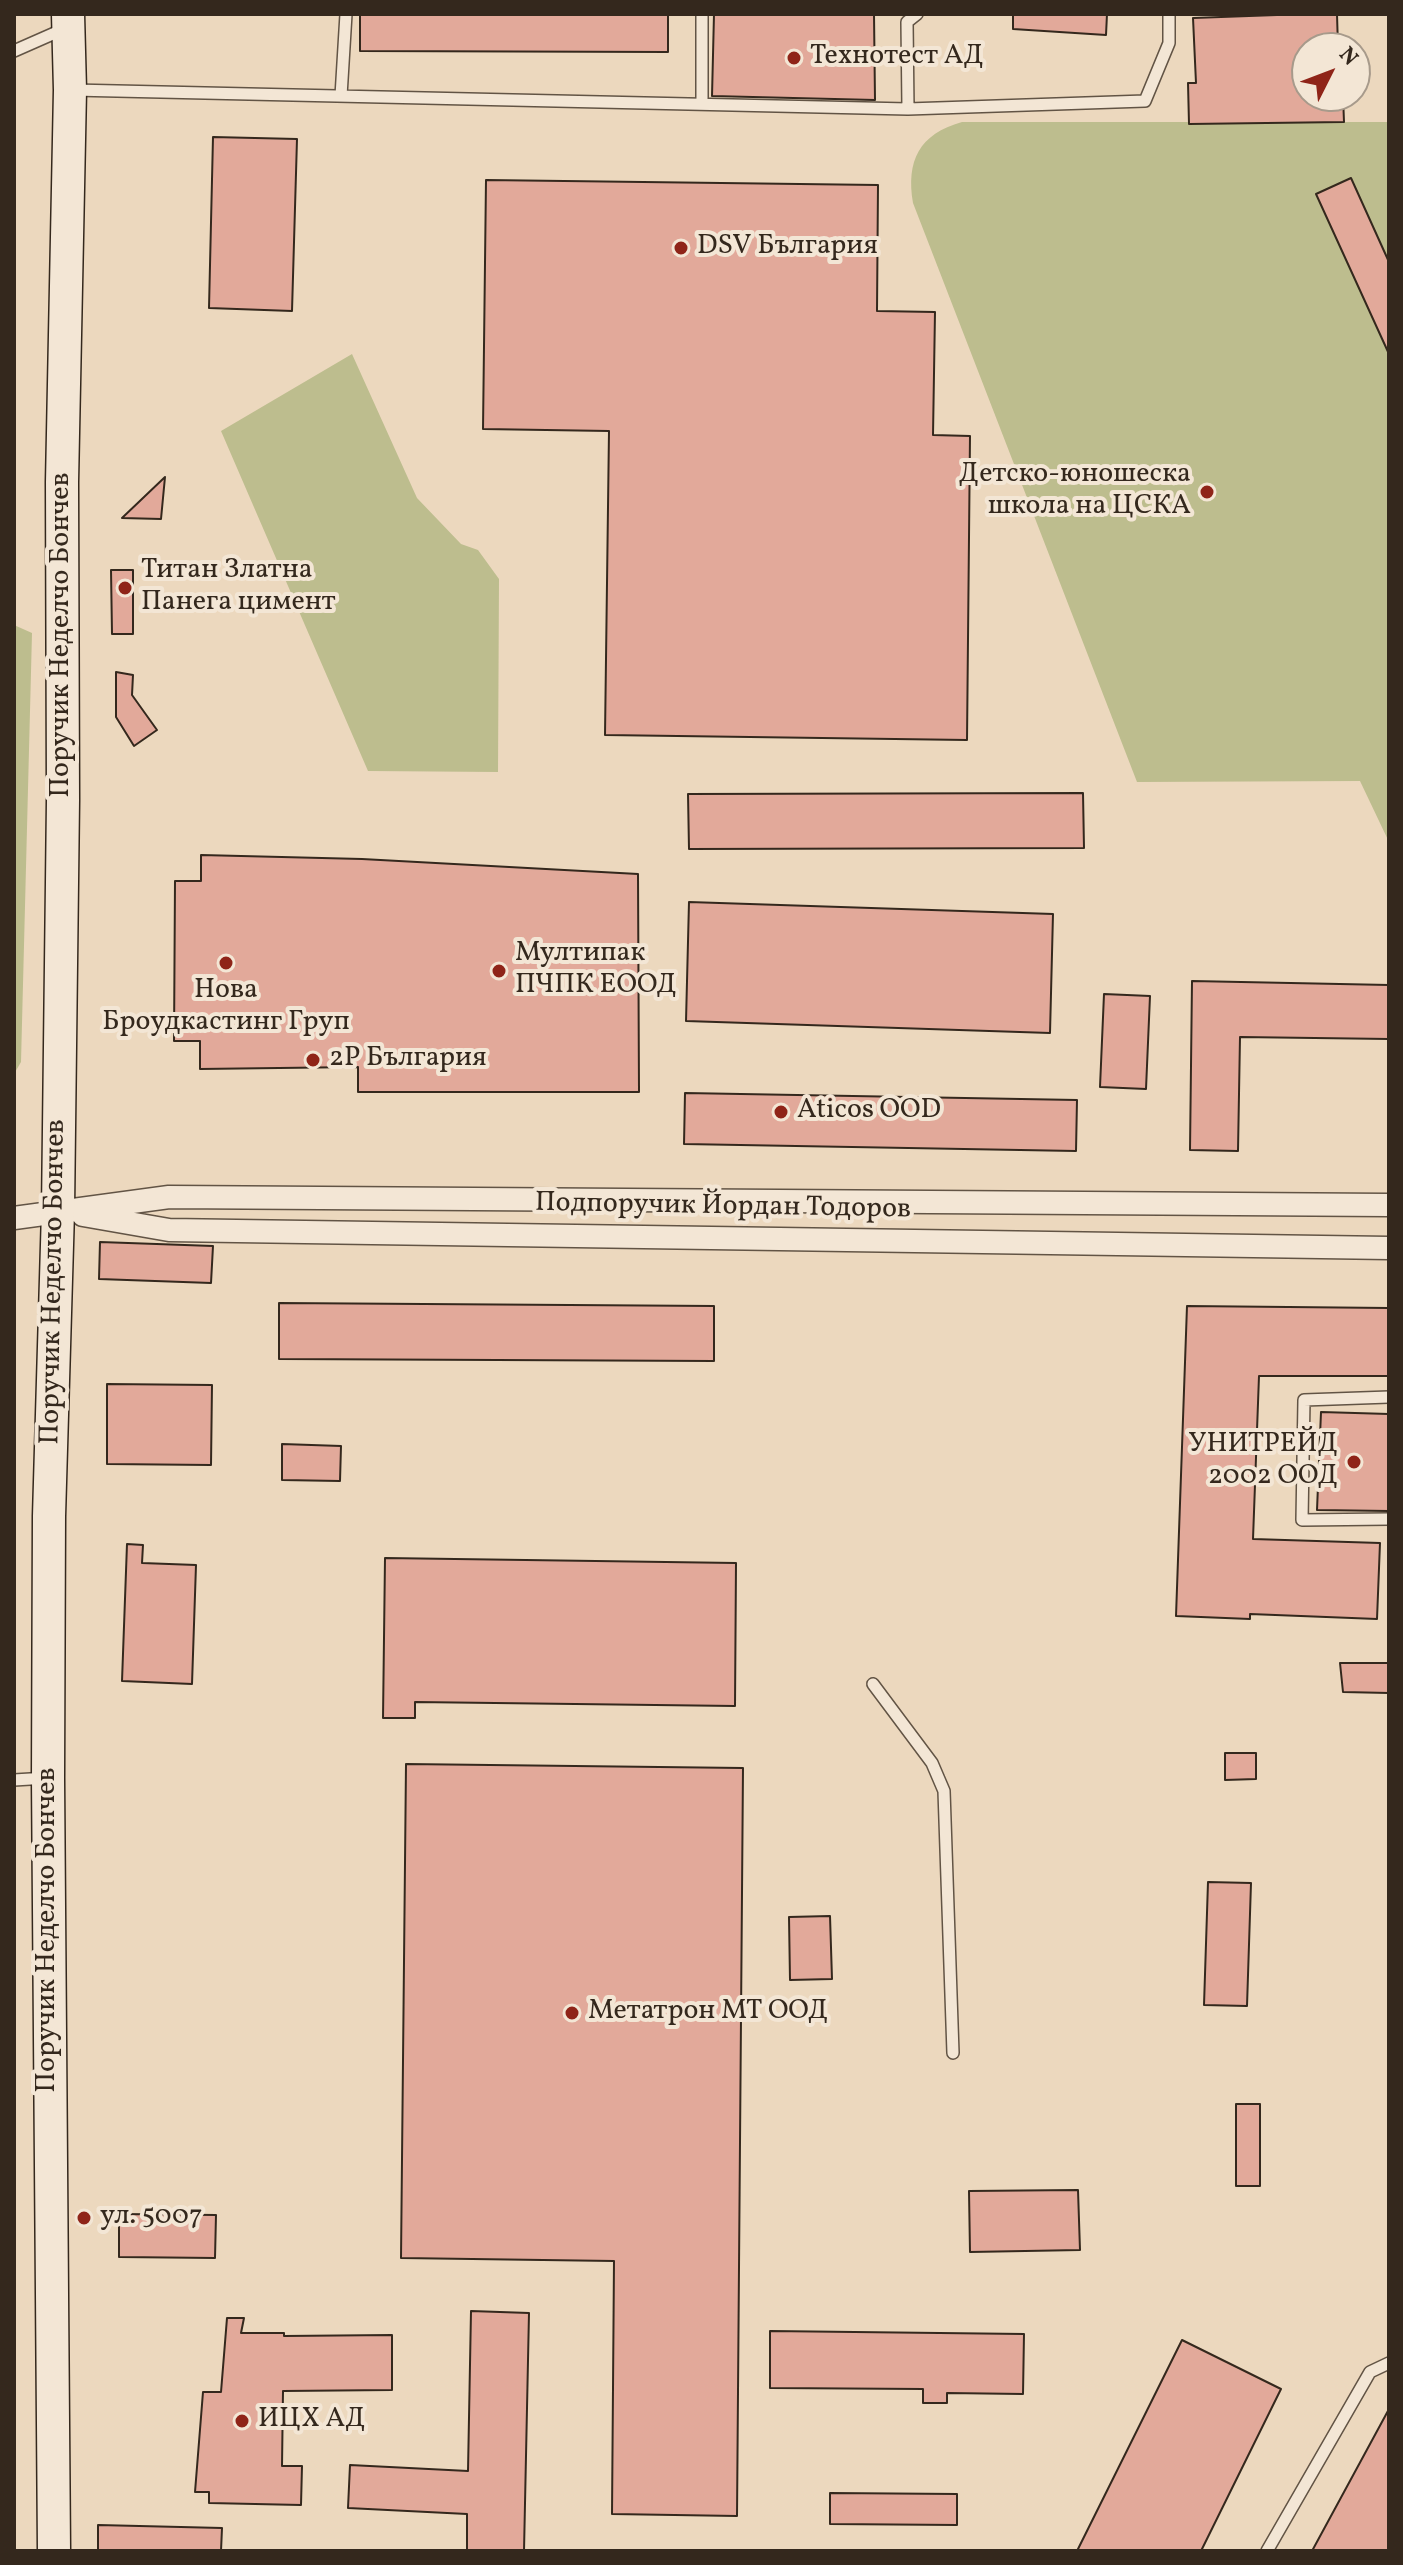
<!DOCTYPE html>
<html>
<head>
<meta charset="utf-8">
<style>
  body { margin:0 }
  #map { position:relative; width:1403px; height:2565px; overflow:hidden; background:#ecd8be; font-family:Vollkorn,serif }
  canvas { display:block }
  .frame { position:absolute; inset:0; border:16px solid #34281d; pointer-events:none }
  .north { position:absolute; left:1291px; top:32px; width:80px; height:80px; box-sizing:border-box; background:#f3e6d5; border:2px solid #a79a8b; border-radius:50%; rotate:48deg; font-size:22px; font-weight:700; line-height:32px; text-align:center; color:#34281d }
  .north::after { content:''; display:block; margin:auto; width:28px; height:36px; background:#8f2418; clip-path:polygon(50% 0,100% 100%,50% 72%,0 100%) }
</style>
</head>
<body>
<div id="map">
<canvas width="1403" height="2565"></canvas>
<div class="frame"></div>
<div class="north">N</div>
</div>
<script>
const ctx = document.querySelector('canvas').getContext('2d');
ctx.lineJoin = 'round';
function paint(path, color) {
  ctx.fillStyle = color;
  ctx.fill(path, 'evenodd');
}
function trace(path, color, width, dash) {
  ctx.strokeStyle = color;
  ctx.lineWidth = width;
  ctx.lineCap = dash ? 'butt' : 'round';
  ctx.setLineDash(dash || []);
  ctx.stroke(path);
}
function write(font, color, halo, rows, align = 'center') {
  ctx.font = font + ' Vollkorn,serif';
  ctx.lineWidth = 8;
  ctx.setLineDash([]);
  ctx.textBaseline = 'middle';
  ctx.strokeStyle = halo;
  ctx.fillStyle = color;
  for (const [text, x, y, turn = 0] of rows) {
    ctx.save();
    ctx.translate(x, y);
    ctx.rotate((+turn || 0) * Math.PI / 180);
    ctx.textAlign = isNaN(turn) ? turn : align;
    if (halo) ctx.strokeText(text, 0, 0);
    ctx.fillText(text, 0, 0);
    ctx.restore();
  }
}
paint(new Path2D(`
  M962 122H1389V842L1360 781 1137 782 913 203C906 161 919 134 962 122Z
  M352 354 417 498 461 544 478 550 499 579 498 772 368 771 221 431Z
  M14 625 32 633 21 1062 14 1074Z`), '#bdbd8e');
const building = new Path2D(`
  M360 14H668V52L360 51Z
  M714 14H874L875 100 712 96Z
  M1013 14H1107L1106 35 1013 29Z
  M1305 14H1337L1338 48H1307V96H1343L1344 122 1189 124 1188 83H1196L1193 18Z
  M213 137 297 139 292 311 209 308Z
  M1351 178 1389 262V354L1316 194Z
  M486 180 878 185 877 311 935 312 933 435 970 436 967 740 605 735 609 431 483 429Z
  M165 477 161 519 122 518Z
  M111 570H133V634H112Z
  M116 672 133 675 132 695 157 730 134 746 116 717Z
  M1083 793 1084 848 689 849 688 794Z
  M201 855 362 859 638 874 639 1092H358V1067L200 1069V1041H174L175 881H201Z
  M689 902 1053 914 1050 1033 686 1021Z
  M1192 981 1389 985V1039L1240 1037 1238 1151 1190 1150Z
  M1104 994 1150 996 1146 1089 1100 1087Z
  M685 1093 1077 1100 1076 1151 684 1144Z
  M100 1242 213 1246 211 1283 99 1279Z
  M279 1303 714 1306V1361L279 1359Z
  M1187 1306 1389 1308V1376H1259L1253 1539 1380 1543 1377 1619 1250 1614V1619L1176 1616Z
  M107 1384 212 1385 211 1465 107 1464Z
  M1321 1412 1389 1414V1511L1317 1510Z
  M282 1444 341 1446 340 1481 282 1480Z
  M127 1544 143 1545 142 1563 196 1565 192 1684 122 1681Z
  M385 1558 736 1563 735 1706 415 1702V1718H383Z
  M1340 1663H1389V1693L1343 1692Z
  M1225 1753H1256V1779L1225 1780Z
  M406 1764 743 1768 737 2516 612 2514 614 2261 401 2258Z
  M1208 1882 1251 1883 1247 2006 1204 2005Z
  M830 1916 832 1979 790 1980 789 1917Z
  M1236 2104H1260V2186H1236Z
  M1078 2190 1080 2250 970 2252 969 2191Z
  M119 2214 216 2215 215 2258 119 2257Z
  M471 2311 529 2313 524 2551H467V2514L348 2508 350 2465 468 2471Z
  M227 2318H244L241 2333H284V2336L392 2335V2390L283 2391 282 2466H302L301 2505 209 2503V2492H195L203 2392H221Z
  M770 2331 1024 2334 1023 2394 947 2393V2403H923V2389L770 2388Z
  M1182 2340 1281 2389 1201 2551H1077Z
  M1389 2409V2551H1312Z
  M830 2493 957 2494V2525L830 2524Z
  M98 2525 222 2528 221 2551H98Z`);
paint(building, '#e2a99a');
trace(building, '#34281d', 2);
const lane = new Path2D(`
  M702 14V104
  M14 51 64 29
  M73 90 908 109 1145 101 1169 43V14
  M341 96 346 14
  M908 109 907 22 917 14
  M1389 1397 1304 1400 1302 1520 1389 1519
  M873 1684 932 1763 944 1791 953 2053
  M14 1780 47 1778
  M1267 2551 1370 2372 1389 2363`);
const street = new Path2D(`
  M83 1215 169 1230 1389 1248
  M14 1218 169 1197 1389 1205`);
const secondary = new Path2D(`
  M54 2551 48 1778 49 1516 58 1211 63 800 62 482 70 90 68 14`);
trace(lane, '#625445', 14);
trace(street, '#625445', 25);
trace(secondary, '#34281d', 35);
trace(lane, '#f3e6d5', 11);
trace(street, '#f3e6d5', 22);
trace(secondary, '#f3e6d5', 32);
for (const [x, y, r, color] of [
  [794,58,8,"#8f2418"],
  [681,248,8,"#8f2418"],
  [1207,492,8,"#8f2418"],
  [125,588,8,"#8f2418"],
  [226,963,8,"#8f2418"],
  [499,971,8,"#8f2418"],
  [313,1060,8,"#8f2418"],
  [781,1112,8,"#8f2418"],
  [1354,1462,8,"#8f2418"],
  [572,2013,8,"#8f2418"],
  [84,2218,8,"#8f2418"],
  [242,2421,8,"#8f2418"]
]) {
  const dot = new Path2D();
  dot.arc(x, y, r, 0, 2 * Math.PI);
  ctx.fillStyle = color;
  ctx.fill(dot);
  trace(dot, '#f3e6d5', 3);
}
write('28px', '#34281d', '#f3e6d5', [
  ["Технотест АД",810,58],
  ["DSV България",697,248],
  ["Детско-юношеска",1191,476,"right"],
  ["школа на ЦСКА",1191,508,"right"],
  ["Титан Златна",141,572],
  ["Панега цимент",141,604],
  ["Мултипак",515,955],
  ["ПЧПК ЕООД",515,987],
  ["Нова",226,992,"center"],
  ["Броудкастинг Груп",226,1024,"center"],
  ["2Р България",329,1060],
  ["Aticos OOD",797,1112],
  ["УНИТРЕЙД",1338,1446,"right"],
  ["2002 ООД",1338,1478,"right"],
  ["Метатрон МТ ООД",588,2013],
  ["ул. 5007",100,2218],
  ["ИЦХ АД",258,2421]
], 'left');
write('28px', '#34281d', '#f3e6d5', [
  ["Поручик Неделчо Бончев",63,635,-90],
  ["Подпоручик Йордан Тодоров",723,1208,1],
  ["Поручик Неделчо Бончев",55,1282,-89],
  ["Поручик Неделчо Бончев",49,1930,-90]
]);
</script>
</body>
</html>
